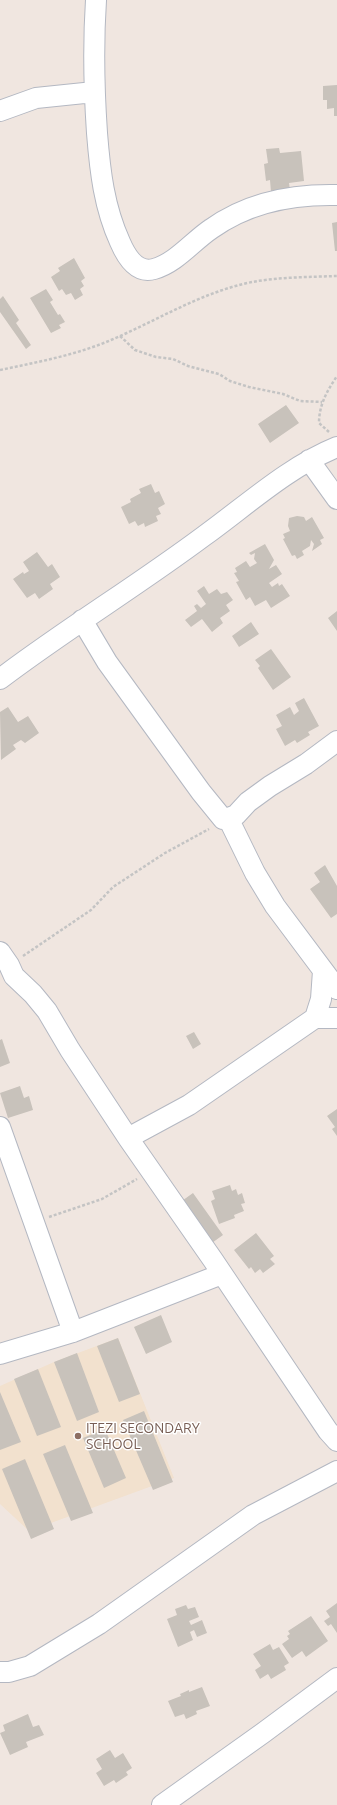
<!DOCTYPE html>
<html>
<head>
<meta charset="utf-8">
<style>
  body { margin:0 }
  canvas { display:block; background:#f0e6e0 }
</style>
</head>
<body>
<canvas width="337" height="1805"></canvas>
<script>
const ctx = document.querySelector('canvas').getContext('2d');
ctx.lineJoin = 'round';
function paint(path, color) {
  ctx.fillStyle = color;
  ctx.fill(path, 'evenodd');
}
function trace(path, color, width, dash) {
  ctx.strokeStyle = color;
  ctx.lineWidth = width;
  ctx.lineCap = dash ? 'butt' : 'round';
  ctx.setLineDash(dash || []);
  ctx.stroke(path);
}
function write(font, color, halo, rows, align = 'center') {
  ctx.font = font + ' Ubuntu,sans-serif';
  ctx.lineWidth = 3;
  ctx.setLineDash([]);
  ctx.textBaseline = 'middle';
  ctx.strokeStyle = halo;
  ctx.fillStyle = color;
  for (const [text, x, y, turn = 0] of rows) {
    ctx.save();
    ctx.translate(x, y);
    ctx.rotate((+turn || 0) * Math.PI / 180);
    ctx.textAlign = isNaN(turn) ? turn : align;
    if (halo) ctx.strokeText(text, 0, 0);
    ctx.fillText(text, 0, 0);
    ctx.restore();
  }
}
paint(new Path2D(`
  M118 1338 174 1478 29 1531 0 1504V1386L54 1362Z`), '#f2e1ce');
paint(new Path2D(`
  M337 85V116H334V108L327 109V100H323V86Z
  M279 148 280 153 301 151 304 181 289 183 290 190 271 192 270 180 266 181 264 164 268 163 266 149Z
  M337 222V251H335L332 223Z
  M74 258 85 278 81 281 84 286 80 289 83 295 75 300 71 293 66 295 62 289 59 291 51 277 60 271 58 268Z
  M46 289 53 300 50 302 58 315 60 314 65 322 59 325 61 328 51 333 30 298Z
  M3 296 19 320 16 323 31 345 26 349 0 312V299Z
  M286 405 299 423 270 443 258 424Z
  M151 484 155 493 159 491 165 504 158 508 161 514 156 516 158 521 145 527 144 523 138 526 135 521 129 524 121 507 131 502 130 499 141 493 139 489Z
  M297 516 304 517 306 521 312 517 324 538 320 540 322 544 312 551 314 544 311 540 310 546 302 551 304 555 297 559 295 555 292 556 283 539 285 538 283 534 290 531 288 526 289 518Z
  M265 544 274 560 269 569 276 565 282 574 269 583 272 587 278 583 279 586 282 584 290 596 271 608 266 600 255 606 250 597 246 600 236 582 239 581 234 573 237 572 235 568 246 561 250 567 257 563 254 559 255 553 251 555 249 553Z
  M37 552 48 567 52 564 60 577 50 584 53 589 39 599 35 593 27 598 13 579 23 572 24 574 29 571 23 562Z
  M204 586 209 594 217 589 221 594 227 592 233 600 226 605 230 611 220 618 223 623 212 632 202 619 191 627 185 620 197 611 194 606 197 604 201 608 206 604 197 591Z
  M337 611V631L328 618Z
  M251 622 259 634 239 647 232 636Z
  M271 649 291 677 273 690 258 668 260 666 255 660Z
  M304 698 319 726 308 732 310 735 297 743 295 740 285 746 276 729 282 726 276 715 290 707 294 715 299 711 295 703Z
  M8 707 18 722 28 716 39 733 25 743 21 740 13 745 16 749 1 760 0 712Z
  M325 865 337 886V914L331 918 310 889 320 882 314 873Z
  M194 1032 201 1044 193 1049 186 1036Z
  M2 1039 10 1063 0 1067V1040Z
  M20 1086 24 1098 29 1096 33 1110 8 1118 0 1093Z
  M337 1109V1136L332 1129 335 1127 327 1116Z
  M230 1185 232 1191 236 1189 238 1195 242 1193 245 1203 241 1204 244 1211 234 1215 235 1218 219 1224 211 1201 215 1199 212 1191Z
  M193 1193 223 1235 209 1245 179 1203Z
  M256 1233 274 1256 270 1259 275 1264 263 1273 260 1269 255 1273 251 1267 249 1269 234 1250Z
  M161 1315 172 1342 146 1354 134 1327Z
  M118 1338 140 1394 119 1402 97 1346Z
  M77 1353 99 1412 77 1421 54 1362Z
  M38 1369 61 1427 37 1436 14 1379Z
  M0 1392 21 1442 0 1450Z
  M144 1411 173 1482 153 1490 123 1420Z
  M105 1429 126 1478 104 1488 83 1438Z
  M65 1445 93 1513 71 1521 43 1454Z
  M25 1459 54 1529 31 1539 2 1469Z
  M337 1603V1633L331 1624 328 1626 324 1621 330 1617 326 1611Z
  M186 1605 188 1609 195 1607 199 1617 189 1621 191 1625 202 1620 207 1633 197 1637 194 1630 190 1632 193 1640 178 1647 167 1619 177 1615 175 1609Z
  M311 1616 328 1641 306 1657 302 1651 292 1658 282 1644 289 1639 287 1636 290 1634 288 1631Z
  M270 1644 273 1650 279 1647 289 1663 284 1666 286 1670 271 1679 268 1674 260 1679 255 1670 261 1666 253 1654Z
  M202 1687 210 1706 196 1711 197 1714 186 1719 184 1714 175 1717 168 1701 181 1696 180 1694 189 1690V1692Z
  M28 1714 33 1727 39 1725 44 1735 26 1742 28 1747 10 1755 0 1733 5 1731 3 1725Z
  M110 1750 115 1758 123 1753 132 1768 126 1772 128 1775 116 1783 114 1780 104 1786 96 1773 102 1769 96 1759Z`), '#c8c2bb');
const minor = new Path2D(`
  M96 0C93 45 94 89 97 133 100 171 104 207 120 242 126 256 136 274 154 269 176 263 193 241 211 229 247 203 293 194 337 195
  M0 111 36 98 94 92
  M309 460 337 499
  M82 620 107 662 201 792 223 819 228 818 255 873 275 906 337 989
  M0 679C66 629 137 586 204 536 247 505 288 467 337 447
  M228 818 236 815 248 802 270 786 306 764 337 741
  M0 952 9 965 14 976 33 994 47 1011 70 1050 128 1138 213 1260 328 1431 337 1441
  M315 1018 321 999 323 971
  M0 1127 73 1332
  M128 1138 189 1105 315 1018H337
  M0 1354 73 1332 222 1274
  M0 1672H9L30 1666 99 1624 253 1515 337 1471
  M162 1805 263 1733 337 1678`);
trace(minor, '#b4b8c2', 22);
trace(new Path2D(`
  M120 336 135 350 156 357 173 359 188 366 219 374 230 381 249 387 283 394 300 401 322 402
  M0 370C38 362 76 355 111 340 158 320 202 292 252 282 279 277 310 277 337 276
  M329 432 319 423C319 405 327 391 337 376
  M23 956 91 910 113 887 165 853 209 829
  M49 1217 102 1199 137 1179`), '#c4c4c4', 2.5, [3, 2]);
trace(minor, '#fff', 20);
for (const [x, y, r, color] of [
  [78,1436,4,"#8d6e63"]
]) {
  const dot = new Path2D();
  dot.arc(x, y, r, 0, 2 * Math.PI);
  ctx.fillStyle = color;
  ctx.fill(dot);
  trace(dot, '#fff', 1.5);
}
write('14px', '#785e54', '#fff', [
  ["ITEZI SECONDARY",86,1428],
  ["SCHOOL",86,1444]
], 'left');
</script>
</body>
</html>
